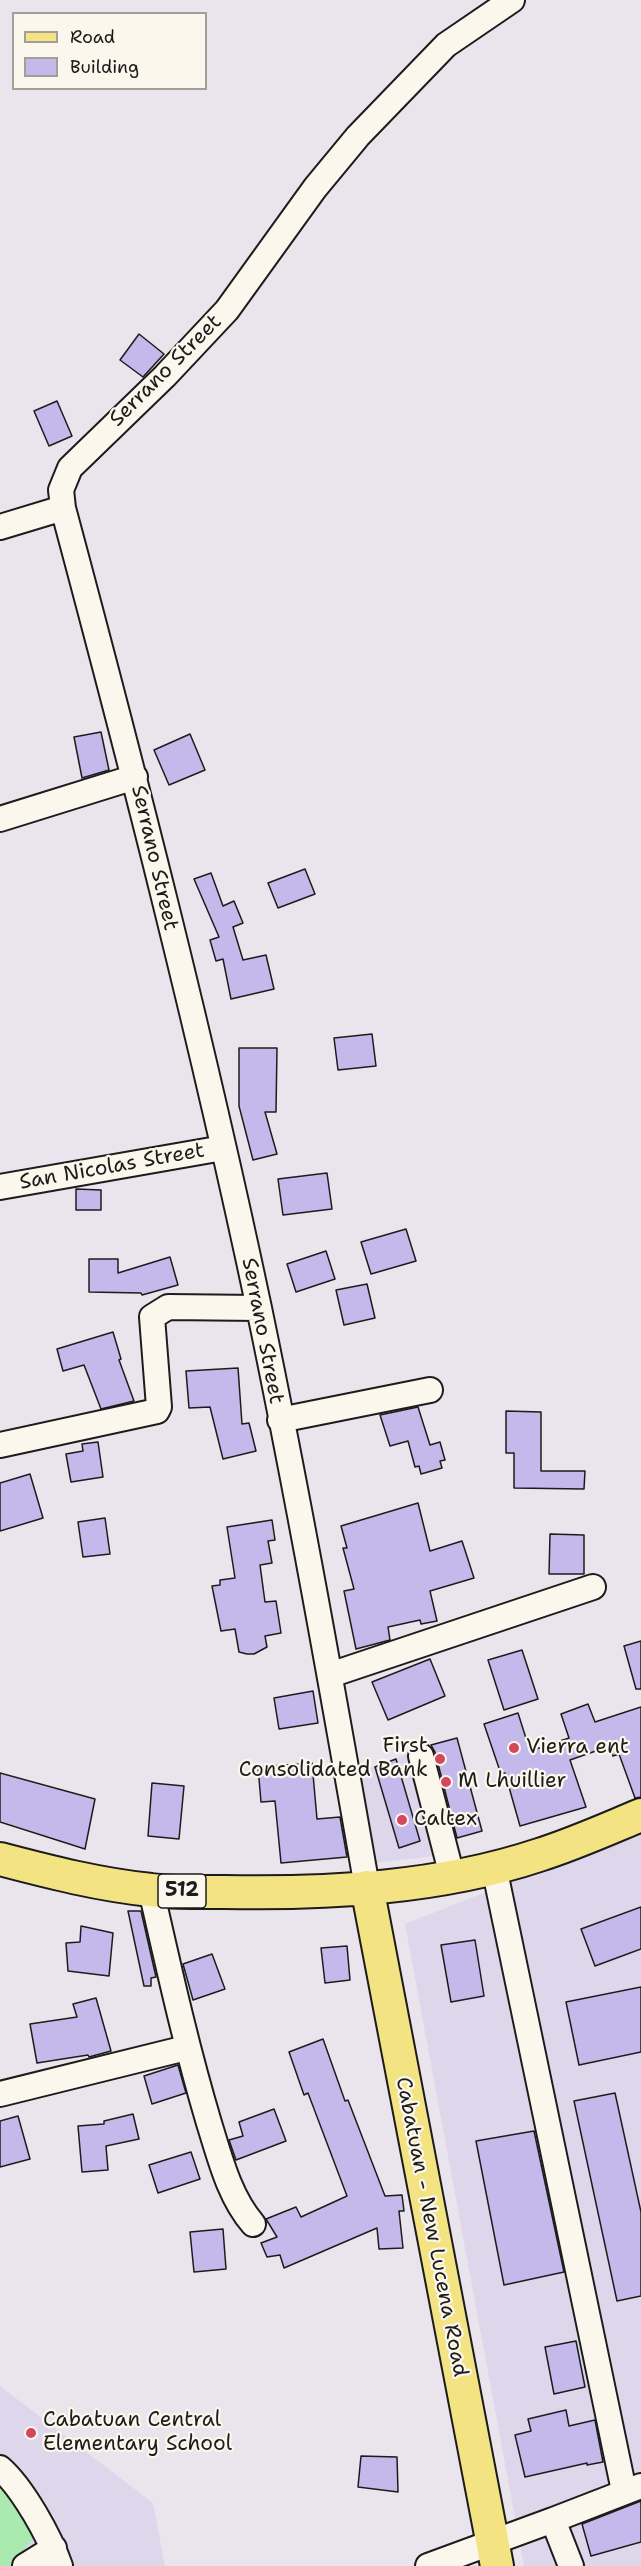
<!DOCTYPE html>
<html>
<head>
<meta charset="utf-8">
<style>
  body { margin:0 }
  #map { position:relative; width:641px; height:2566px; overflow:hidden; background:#eae4ec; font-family:"Shantell Sans",sans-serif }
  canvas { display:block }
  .legend { position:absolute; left:12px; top:12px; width:195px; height:78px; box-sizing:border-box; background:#fbf7ec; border:2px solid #a29f99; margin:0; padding:8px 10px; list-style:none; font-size:18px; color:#1c1c1c }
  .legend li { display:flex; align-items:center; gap:12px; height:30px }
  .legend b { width:30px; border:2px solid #a29f99 }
</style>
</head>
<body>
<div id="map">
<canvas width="641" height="2566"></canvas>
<ul class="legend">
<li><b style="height:8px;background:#f4e382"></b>Road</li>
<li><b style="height:16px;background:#c3b9eb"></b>Building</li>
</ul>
</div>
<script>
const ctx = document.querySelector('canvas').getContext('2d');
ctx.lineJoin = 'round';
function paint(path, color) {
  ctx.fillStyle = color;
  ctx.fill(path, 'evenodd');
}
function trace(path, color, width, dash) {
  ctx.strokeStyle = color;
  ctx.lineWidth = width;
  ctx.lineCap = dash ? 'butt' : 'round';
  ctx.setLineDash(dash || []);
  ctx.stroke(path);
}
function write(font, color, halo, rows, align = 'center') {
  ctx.font = font + ' "Shantell Sans",sans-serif';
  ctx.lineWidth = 4.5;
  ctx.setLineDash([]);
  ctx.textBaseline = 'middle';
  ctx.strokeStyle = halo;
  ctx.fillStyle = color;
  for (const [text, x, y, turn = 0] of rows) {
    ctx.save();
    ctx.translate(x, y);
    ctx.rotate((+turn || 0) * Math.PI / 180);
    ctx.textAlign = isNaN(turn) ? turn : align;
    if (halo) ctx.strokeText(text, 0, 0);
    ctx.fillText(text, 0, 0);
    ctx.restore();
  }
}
paint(new Path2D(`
  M409 1753 435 1856 375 1863 358 1772Z
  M641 1831V2566H524L405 1924Z
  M0 2386 153 2503 165 2566H0Z`), '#ded7ec');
paint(new Path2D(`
  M0 2486 29 2518 33 2539 10 2566H0Z`), '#aae9b0');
const building = new Path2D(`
  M139 334 164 354 143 377 120 360Z
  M57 401 72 436 49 446 34 411Z
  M101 732 109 770 82 778 74 737Z
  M190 734 205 770 169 785 154 750Z
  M305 869 315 894 278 908 268 883Z
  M211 873 223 906 234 901 243 923 233 927 243 960 266 955 274 989 231 999 223 959 216 961 210 940 219 937 194 879Z
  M372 1034 376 1066 338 1070 334 1038Z
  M239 1048H277L276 1112H265L277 1154 253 1160 239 1106Z
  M327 1173 332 1209 283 1215 278 1179Z
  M76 1189 101 1190V1210H76Z
  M406 1229 416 1261 371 1274 361 1242Z
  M326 1251 335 1279 296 1292 287 1264Z
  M170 1257 178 1285 142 1295 141 1293 89 1292V1259H118V1273Z
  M367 1284 375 1318 344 1325 336 1290Z
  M113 1332 121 1359 119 1360 134 1401 101 1409 84 1365 63 1371 57 1349Z
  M238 1368 242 1424 249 1423 256 1451 223 1459 210 1407 189 1408 186 1371Z
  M418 1407 430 1445 440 1442 445 1460 440 1461 442 1468 421 1474 419 1466 415 1467 408 1441 390 1446 380 1415Z
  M506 1411 541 1412V1471H585L584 1489 514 1488V1453H506Z
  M98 1442 103 1477 71 1482 66 1454 83 1451 82 1444Z
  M30 1474 43 1518 0 1531V1483Z
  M418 1503 430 1551 462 1541 474 1578 430 1591 437 1621 421 1624 420 1620 388 1627 390 1640 356 1649 344 1591 354 1589 343 1548H347L341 1526Z
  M105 1518 110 1554 83 1557 78 1522Z
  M272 1520 275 1540 268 1541 272 1563 260 1565 265 1602 276 1601 281 1633 265 1636 267 1647 254 1654H247L239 1652 235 1629 221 1631 212 1586 220 1585V1580L235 1578 227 1527Z
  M550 1534 584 1535V1574H549Z
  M641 1641V1689H636L624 1646Z
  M522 1650 538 1699 504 1710 488 1660Z
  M430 1659 445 1696 388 1720 372 1682Z
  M313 1691 318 1723 279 1729 274 1698Z
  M588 1704 595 1722 641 1707V1797L635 1798 619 1754 613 1756 610 1746 570 1760 586 1807 520 1826 505 1773 501 1774 484 1724 518 1713 530 1751 569 1738 561 1714Z
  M457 1738 482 1831 457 1838 435 1752 431 1745Z
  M396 1759 420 1841 399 1848 375 1767Z
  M312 1763 317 1819 340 1817 347 1857 281 1863 275 1801 261 1802 258 1767Z
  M0 1773 95 1799 85 1849 0 1822Z
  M152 1783 184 1786 179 1839 148 1836Z
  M641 1907V1949L595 1966 581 1929Z
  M128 1911H141L156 1977 151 1978V1986H144Z
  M81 1926 113 1933 109 1976 68 1971 66 1943 80 1942Z
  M475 1940 484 1996 451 2002 441 1945Z
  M347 1946 350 1980 325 1983 321 1948Z
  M212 1954 225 1989 193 2000 183 1964Z
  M641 1987V2052L579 2065 566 2002Z
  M96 1998 111 2051 89 2057 88 2055 37 2063 30 2024 77 2017 73 2004Z
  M323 2039 345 2101 348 2100 385 2196 402 2195 404 2211H399L403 2248 379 2249 377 2228 284 2268 280 2255 267 2257 261 2243 277 2237 266 2219 296 2207 301 2217 347 2196 308 2093 304 2095 289 2052Z
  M178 2065 186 2093 152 2104 144 2076Z
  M615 2093 641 2212V2296L617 2301 574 2101Z
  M274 2109 286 2141 236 2160 229 2140 243 2136 239 2122Z
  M133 2114 139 2139 106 2146 108 2170 82 2172 78 2126 104 2124V2121Z
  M18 2116 30 2159 0 2167V2121Z
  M534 2131 564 2272 504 2285 476 2141Z
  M191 2152 200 2179 158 2193 149 2165Z
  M223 2229 226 2269 194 2272 190 2232Z
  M576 2341 585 2387 554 2394 545 2347Z
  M566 2410 569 2426 595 2420 603 2462 587 2465V2463L525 2477 515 2435 531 2431 528 2419Z
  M361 2456 397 2457 398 2492 358 2487Z
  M641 2501V2542L591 2556 582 2524Z`);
paint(building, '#c3b9eb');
trace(building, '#1c1c1c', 1.5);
const minor = new Path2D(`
  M0 527 63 508
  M0 819 135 777
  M0 1187 223 1148
  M280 1420 430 1390
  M0 1445 157 1411 159 1407 152 1317 168 1307 259 1308
  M330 1675 593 1587
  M421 1756 452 1876
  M494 1867 624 2491
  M367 1887C333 1693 299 1500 259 1308 202 1039 134 773 63 508L61 490 70 468 165 376 227 310 315 188 358 136 446 45 512 0
  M151 1890C169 1969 186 2046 209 2123 220 2158 229 2196 253 2224
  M0 2094 186 2048
  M0 2468C23 2488 50 2537 60 2566
  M553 2520 641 2486
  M25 2566 54 2548
  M428 2566 553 2520 571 2566`);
const major = new Path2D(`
  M0 1859C49 1872 101 1885 151 1890 175 1893 200 1892 224 1892 328 1894 440 1888 539 1855 574 1844 607 1829 641 1815
  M367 1887 497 2566`);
trace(minor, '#1c1c1c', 28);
trace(major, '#1c1c1c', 36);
trace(minor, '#fbf7ec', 24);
trace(major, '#f4e382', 32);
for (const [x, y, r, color] of [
  [514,1748,6,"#d1495b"],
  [440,1759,6,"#d1495b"],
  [446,1782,6,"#d1495b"],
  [402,1820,6,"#d1495b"],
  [31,2433,6,"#d1495b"]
]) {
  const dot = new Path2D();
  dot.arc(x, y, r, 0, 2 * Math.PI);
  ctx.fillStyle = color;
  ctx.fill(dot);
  trace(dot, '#fbf7ec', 2);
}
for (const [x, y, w] of [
  [182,1891,48]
]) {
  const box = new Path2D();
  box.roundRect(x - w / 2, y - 17, w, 34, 4.5);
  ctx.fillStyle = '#fbf7ec';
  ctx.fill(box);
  trace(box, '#1c1c1c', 1.5);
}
write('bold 20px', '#1c1c1c', null, [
  ["512",182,1891]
]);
write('21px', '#1c1c1c', '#fbf7ec', [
  ["Serrano Street",166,371,-45],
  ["Serrano Street",154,858,77],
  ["San Nicolas Street",112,1167,-10],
  ["Serrano Street",262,1331,79],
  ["Cabatuan - New Lucena Road",431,2227,79]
]);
write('21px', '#1c1c1c', '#fbf7ec', [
  ["First",428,1747,"right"],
  ["Consolidated Bank",428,1771,"right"],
  ["Vierra ent",526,1748],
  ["M Lhuillier",458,1782],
  ["Caltex",414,1820],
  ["Cabatuan Central",43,2421],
  ["Elementary School",43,2445]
], 'left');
</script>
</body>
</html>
